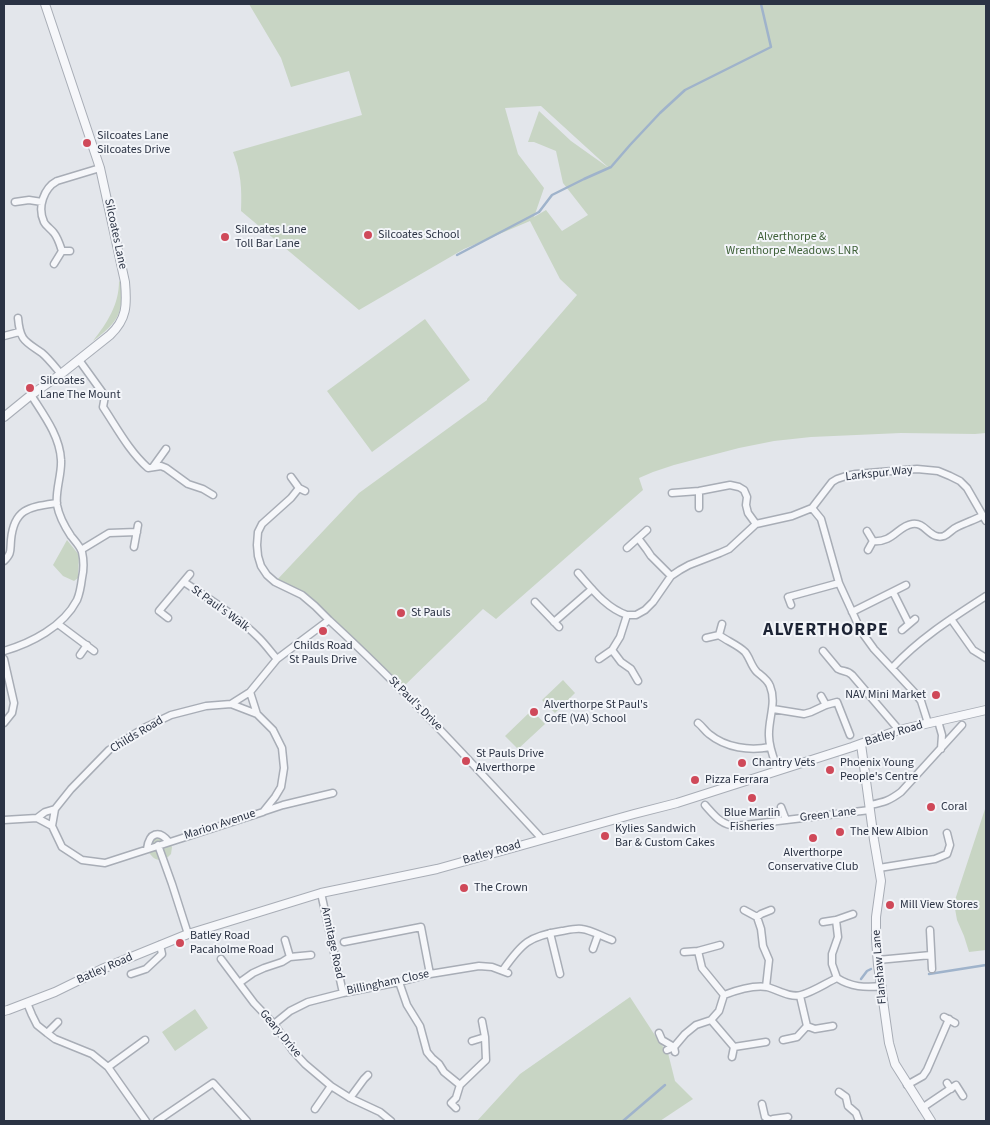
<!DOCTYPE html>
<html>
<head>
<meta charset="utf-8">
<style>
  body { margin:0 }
  #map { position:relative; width:990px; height:1125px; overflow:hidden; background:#e3e6eb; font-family:"Source Sans 3",sans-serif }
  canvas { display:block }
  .frame { position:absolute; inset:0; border:5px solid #2b3344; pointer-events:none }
</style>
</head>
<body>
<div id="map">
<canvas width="990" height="1125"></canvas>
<div class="frame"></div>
</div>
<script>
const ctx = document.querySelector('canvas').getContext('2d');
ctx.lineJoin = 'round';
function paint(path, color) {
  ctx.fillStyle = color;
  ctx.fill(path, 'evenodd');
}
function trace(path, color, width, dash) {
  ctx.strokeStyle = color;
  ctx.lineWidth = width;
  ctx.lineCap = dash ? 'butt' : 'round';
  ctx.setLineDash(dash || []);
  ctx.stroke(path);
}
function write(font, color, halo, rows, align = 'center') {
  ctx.font = font + ' "Source Sans 3",sans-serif';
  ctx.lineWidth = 4;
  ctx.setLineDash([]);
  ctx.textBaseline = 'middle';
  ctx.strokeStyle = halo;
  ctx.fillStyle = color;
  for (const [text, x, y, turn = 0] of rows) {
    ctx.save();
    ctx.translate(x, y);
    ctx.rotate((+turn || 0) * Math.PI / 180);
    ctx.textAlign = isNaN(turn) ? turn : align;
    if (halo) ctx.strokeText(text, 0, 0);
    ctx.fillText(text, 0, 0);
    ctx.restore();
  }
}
paint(new Path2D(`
  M249 4H986V433L975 434 901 433 811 437 774 441 739 448 674 465 653 472 639 478 643 490 496 619 483 609 401 689 315 606 275 582 359 493 487 400V399L577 295 560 279 530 221 464 249 359 310 241 211C242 189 241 172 233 152L362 115 349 71 291 87 281 58ZM541 106 609 168 571 141 539 111 528 142H534L556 151 563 183 588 215 562 231 546 210 534 217 544 188 518 154 505 108Z
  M119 281 120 282C125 313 117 323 93 341 107 323 119 305 119 281Z
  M425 319 470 380 372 452 327 391Z
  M67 540 79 555 78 578 74 581 63 576 53 565Z
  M563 680 575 693 555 713 542 700Z
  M532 710 545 724 518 749 505 736Z
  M986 806V950L969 952 964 936 957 920 954 903Z
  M155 835 169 842 172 847 171 854C162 864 153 861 147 849Z
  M630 997 660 1043 668 1053 675 1081 693 1099 660 1121H477L520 1074Z
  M195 1009 208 1028 175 1051 162 1032Z`), '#c8d5c4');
trace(new Path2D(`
  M457 255 539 212 552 195 584 179 611 167 630 145 660 113 685 90 771 47 761 4
  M929 974 986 965
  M861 979 867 971 871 969
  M623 1121 665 1085`), '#9fb3cb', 2.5);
const minor = new Path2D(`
  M15 202 29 200 42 202
  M62 251C60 245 58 238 54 233 51 229 46 226 44 222 37 207 44 188 57 181L100 168
  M54 264 62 251H70
  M18 318C20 341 25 341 42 353 49 359 55 367 61 374
  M4 336 19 332
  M79 360 105 396 103 407C117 428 129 451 148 468L161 466 166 468 188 484 203 489 213 495
  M153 467 166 449
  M291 477 299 488 305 491
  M299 488 291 498 262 524 258 532 257 545 258 556 261 566 267 575 275 582 302 595 315 606 329 620
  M699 491V508
  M672 493 699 491 730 485 739 487 744 490 747 497 746 505 748 513 756 524
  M812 508 821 519 839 583 861 631 874 649 914 692 921 701 928 723
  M867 531 873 541 868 550
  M638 538 647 550 651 556 671 576
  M873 541C893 543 898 526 912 524 923 522 927 533 936 536 939 537 941 537 944 536 949 534 952 529 957 527 965 523 974 520 982 516
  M134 547 138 525
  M627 548 647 530
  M81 550 109 533 137 532
  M4 561C12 553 10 551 11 540 14 508 30 507 57 503
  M578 573C592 589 606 608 627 615
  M184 582C209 599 237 616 259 638 265 644 271 652 277 659
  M893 592 909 624
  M535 602 559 627
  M791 605 788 597 839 583
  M852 612 906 585
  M168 618 159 611 190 574
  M951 619 973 650 986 658
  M554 622 592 589
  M58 624 94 651
  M902 630 915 619
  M719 635C727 641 738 645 745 652 750 658 751 666 757 672 762 676 768 680 770 686 777 703 768 719 769 736 769 748 774 759 778 770
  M706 638 719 635 722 624
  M612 650 621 662 631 669 638 681
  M4 651C31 643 63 627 77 600 80 593 81 586 82 578 84 569 84 561 82 552 80 546 75 541 71 536 65 527 59 516 57 505 55 491 62 474 61 460 60 436 43 414 31 395
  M823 651 838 669C843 672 847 670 852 675L899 730
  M80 655 87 645
  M4 659 14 703 12 713 4 723
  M599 659 612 650 620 637 627 615H636L645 610 653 602 671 576 680 570 689 565 720 553 729 549 756 524 792 516 812 508 832 482 837 479 846 476 856 474 917 469 938 471 950 476 960 481 967 488 986 521
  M892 668C920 638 952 618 986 596
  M250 692 257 714
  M821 696 826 705
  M773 709 804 714 811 712 826 705 837 702 850 735
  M938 721 942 735 941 749
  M698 723C702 726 705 731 709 734 726 748 750 751 770 747
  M705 805C715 816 721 825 736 826L870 810
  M870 805C884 802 889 801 901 792L962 725
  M781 807 786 820
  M55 809 52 826 62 847 82 860 105 863 263 812 275 797 281 787 284 768 282 748 273 730 257 714 231 704
  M265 811 283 805 333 793
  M37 818 52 826
  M4 820 37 818 45 812 55 809 71 789 109 750 144 728 171 715 206 706 231 704 250 692 277 659 329 620C404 689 473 764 542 839
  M158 845 172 884 188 934
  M147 849C149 833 159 829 169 842
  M879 868 935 859 947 854 950 845 947 833
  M321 893 343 993
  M744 910 757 917 761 914 771 910
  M757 917 761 929 763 946 769 960 766 987
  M836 920 838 937 832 954V964L837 978
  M823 922 836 920 853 914
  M930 930 932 969
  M550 933 560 974
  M285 940 290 957
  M344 942 421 927 430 974
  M593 949 598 935
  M698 951 702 968 724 995
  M684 952 698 951 720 945
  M221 959 254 1003 274 1024 293 1051 305 1064 331 1086 350 1098 380 1112 391 1121
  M878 960 931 955
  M503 970C522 943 529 936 562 931 568 930 576 928 582 929 591 930 603 937 612 940
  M131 974 146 969 162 954 160 945
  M399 982 407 1005 420 1026 427 1052 432 1058 439 1064 444 1072 460 1085
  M239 983 253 973 264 968 282 962 290 957 311 955
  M800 996 807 1026 815 1029 833 1026
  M27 1003 32 1015 37 1025 47 1033 55 1039 92 1054 108 1067 146 1121
  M944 1017 955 1023
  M711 1020 734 1047 766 1042
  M274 1024 290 1011 308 1002 343 993 399 982 430 974 479 966 492 967 508 973
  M47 1033 58 1022
  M659 1033 662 1040 674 1047 675 1052
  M783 1040 797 1037 807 1026
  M472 1041 485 1037
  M667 1050 674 1047 685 1034 696 1025 711 1020 719 1011 724 995C737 990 754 985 767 987 778 990 790 998 801 995 813 992 826 983 837 978 851 987 865 988 882 986
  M732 1057 734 1047
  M108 1067 145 1040
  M947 1083 951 1089
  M907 1085 923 1076 927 1070 949 1019
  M839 1092 846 1097 848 1106 856 1113 859 1121
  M350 1098 364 1079 368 1075
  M762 1104 765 1117 770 1120 773 1119V1121
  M456 1108 451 1103 456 1098 460 1085 486 1060 485 1037 482 1021
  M922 1108 956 1085 963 1096
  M315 1109 331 1086
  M773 1119 788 1117
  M157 1121 213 1083 247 1121`);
const tertiary = new Path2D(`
  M4 417 31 395 61 374 110 335C127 319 127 305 125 282L100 168 45 4
  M861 744 874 840 881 881 876 917V939L878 965 889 1043 895 1064 931 1121
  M4 1011 8 1010 55 992 102 969 188 934 321 893 437 869 634 814 677 803 852 747 899 730 986 710`);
trace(minor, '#a8adb6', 9);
trace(tertiary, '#a8adb6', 10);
trace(minor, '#f6f7fa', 6);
trace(tertiary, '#f6f7fa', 8);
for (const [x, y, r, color] of [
  [87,143,5,"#cf4959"],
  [368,235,5,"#cf4959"],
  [225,237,5,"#cf4959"],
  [30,388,5,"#cf4959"],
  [401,613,5,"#cf4959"],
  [323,631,5,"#cf4959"],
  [936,695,5,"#cf4959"],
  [534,712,5,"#cf4959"],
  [466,761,5,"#cf4959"],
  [742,763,5,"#cf4959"],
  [830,770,5,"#cf4959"],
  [695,780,5,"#cf4959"],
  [752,798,5,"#cf4959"],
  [931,807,5,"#cf4959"],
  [840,832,5,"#cf4959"],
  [605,836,5,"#cf4959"],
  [813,838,5,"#cf4959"],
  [464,888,5,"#cf4959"],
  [890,905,5,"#cf4959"],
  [180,943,5,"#cf4959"]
]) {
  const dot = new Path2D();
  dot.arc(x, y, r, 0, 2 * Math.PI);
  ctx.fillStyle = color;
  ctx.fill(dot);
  trace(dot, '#f3f5f9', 2);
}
write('12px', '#2b3344', '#f3f5f9', [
  ["Silcoates Lane",97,136],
  ["Silcoates Drive",97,150],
  ["Silcoates Lane",235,230],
  ["Toll Bar Lane",235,244],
  ["Silcoates School",378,235],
  ["Silcoates",40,381],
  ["Lane The Mount",40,395],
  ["St Pauls",411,613],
  ["Childs Road",323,646,"center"],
  ["St Pauls Drive",323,660,"center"],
  ["NAV Mini Market",926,695,"right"],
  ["Alverthorpe St Paul's",544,705],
  ["CofE (VA) School",544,719],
  ["St Pauls Drive",476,754],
  ["Alverthorpe",476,768],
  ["Chantry Vets",752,763],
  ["Phoenix Young",840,763],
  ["People's Centre",840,777],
  ["Pizza Ferrara",705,780],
  ["Coral",941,807],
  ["Blue Marlin",752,813,"center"],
  ["Fisheries",752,827,"center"],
  ["Kylies Sandwich",615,829],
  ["Bar & Custom Cakes",615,843],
  ["The New Albion",850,832],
  ["Alverthorpe",813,853,"center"],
  ["Conservative Club",813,867,"center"],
  ["The Crown",474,888],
  ["Mill View Stores",900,905],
  ["Batley Road",190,936],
  ["Pacaholme Road",190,950]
], 'left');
write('12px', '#2b3344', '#f3f5f9', [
  ["Silcoates Lane",115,234,78],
  ["Larkspur Way",879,474,-6],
  ["St Paul's Walk",220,609,36],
  ["St Paul's Drive",415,704,45],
  ["Batley Road",894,734,-17],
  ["Childs Road",137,735,-31],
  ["Green Lane",828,815,-7],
  ["Marion Avenue",220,825,-18],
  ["Batley Road",492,853,-16],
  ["Armitage Road",332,943,78],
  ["Flanshaw Lane",880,967,-95],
  ["Batley Road",105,969,-24],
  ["Billingham Close",388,983,-12],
  ["Geary Drive",280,1034,50]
]);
write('12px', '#3e6038', '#f3f5f9', [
  ["Alverthorpe &",792,237],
  ["Wrenthorpe Meadows LNR",792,251]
]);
ctx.letterSpacing = '1px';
write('bold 18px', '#1d2435', '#f3f5f9', [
  ["ALVERTHORPE",826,631]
]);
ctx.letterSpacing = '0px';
</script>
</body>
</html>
